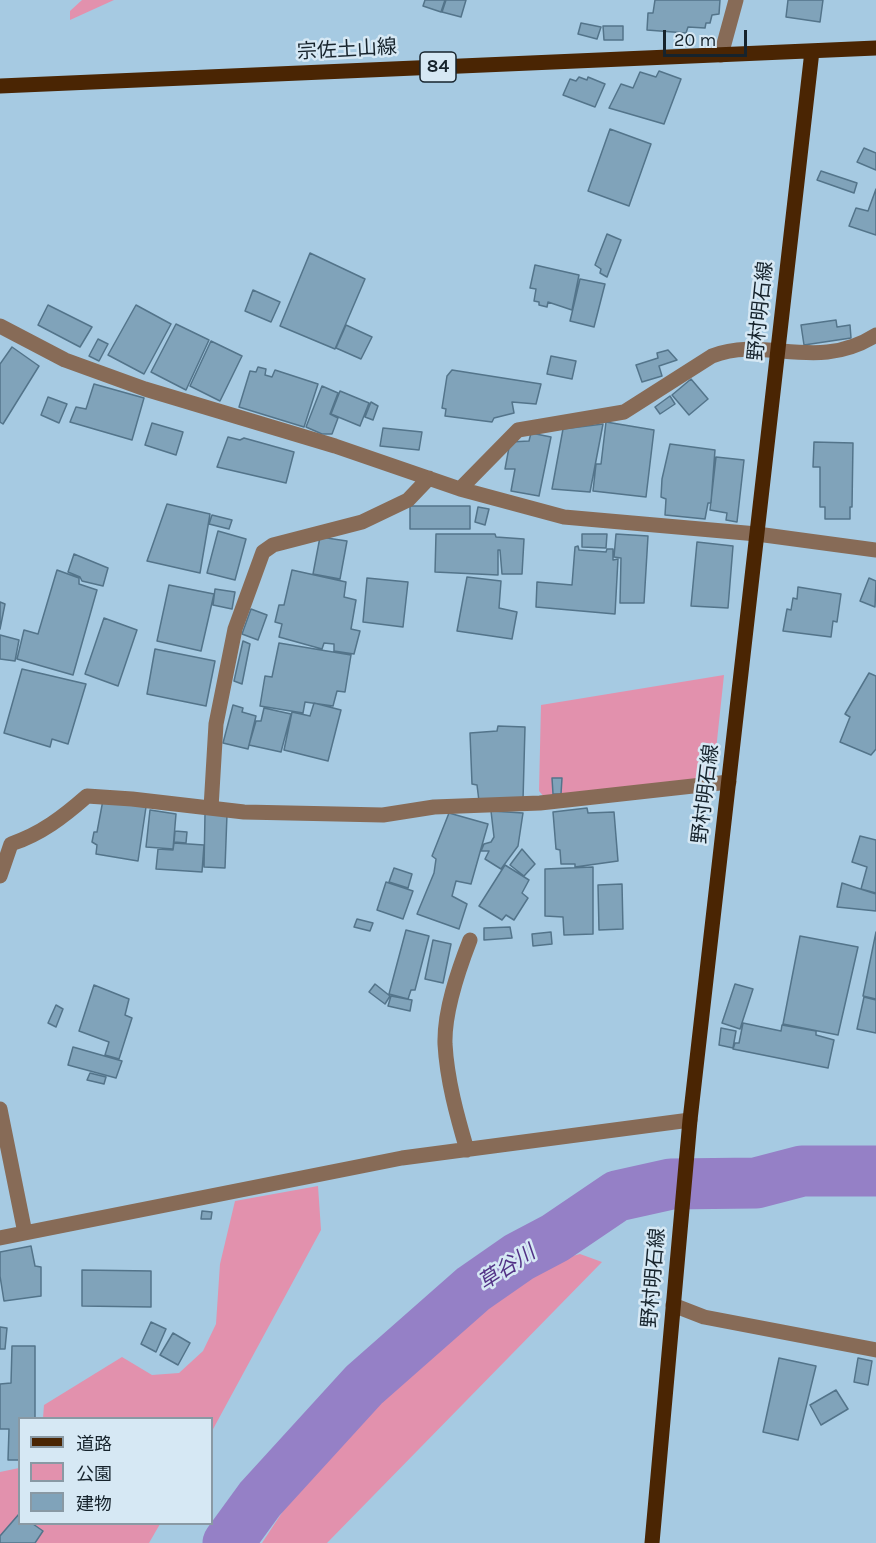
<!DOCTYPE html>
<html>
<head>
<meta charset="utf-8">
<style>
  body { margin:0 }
  #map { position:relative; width:876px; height:1543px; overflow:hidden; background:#a6cae2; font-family:Karla,"Noto Sans JP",sans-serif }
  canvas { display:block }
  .legend { position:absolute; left:18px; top:1417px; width:195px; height:108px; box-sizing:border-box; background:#d6e8f4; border:2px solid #8999a4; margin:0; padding:8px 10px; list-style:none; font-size:18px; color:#16232c }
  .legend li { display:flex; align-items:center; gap:12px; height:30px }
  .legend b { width:30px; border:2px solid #8999a4 }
  .scale { position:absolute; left:663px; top:30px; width:84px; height:27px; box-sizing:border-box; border:3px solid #16232c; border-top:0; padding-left:8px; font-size:18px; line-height:21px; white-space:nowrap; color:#16232c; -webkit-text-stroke:4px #d6e8f4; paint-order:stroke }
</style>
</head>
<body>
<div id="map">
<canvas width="876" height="1543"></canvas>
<ul class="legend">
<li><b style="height:8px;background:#4a2503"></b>道路</li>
<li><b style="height:16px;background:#e291ad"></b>公園</li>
<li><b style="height:16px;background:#80a3ba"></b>建物</li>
</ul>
<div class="scale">20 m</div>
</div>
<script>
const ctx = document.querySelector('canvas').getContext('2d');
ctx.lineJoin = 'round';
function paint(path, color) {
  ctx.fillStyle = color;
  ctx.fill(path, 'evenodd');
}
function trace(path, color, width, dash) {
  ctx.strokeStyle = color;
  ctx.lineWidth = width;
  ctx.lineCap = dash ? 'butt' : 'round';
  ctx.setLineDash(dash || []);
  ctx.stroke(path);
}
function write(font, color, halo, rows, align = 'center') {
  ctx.font = font + ' Karla,"Noto Sans JP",sans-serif';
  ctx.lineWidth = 5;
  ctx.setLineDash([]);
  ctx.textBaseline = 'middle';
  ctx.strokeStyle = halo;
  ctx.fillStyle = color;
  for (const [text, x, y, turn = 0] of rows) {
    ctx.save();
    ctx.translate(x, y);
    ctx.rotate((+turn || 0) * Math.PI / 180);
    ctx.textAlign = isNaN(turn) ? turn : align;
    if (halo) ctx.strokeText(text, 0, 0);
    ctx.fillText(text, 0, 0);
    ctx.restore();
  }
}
paint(new Path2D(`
  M82 0H114L70 20V11Z
  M724 675 713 778 545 798 539 791 541 705Z
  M318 1186 321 1230 212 1431V1418H43L44 1405 122 1357 152 1375 179 1373 203 1351 216 1324 220 1264 235 1201Z
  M580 1254 602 1262 327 1543H262L306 1476 517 1271Z
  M19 1468 20 1524H160L149 1543H0V1472Z`), '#e291ad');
trace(new Path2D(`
  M228 1543 260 1499 364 1385 473 1289 519 1257 555 1238 617 1196 671 1184 756 1183 802 1171H876`), '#9580c6', 51);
const building = new Path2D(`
  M425 0H445L441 12 423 6Z
  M446 0H466L461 17 442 12Z
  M655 0H720L719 14 712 15 710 23H706L705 28 688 27 686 33 647 30 648 13H653Z
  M788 0H823L820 22 786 17Z
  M581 23 601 27 597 39 578 34Z
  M603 26H623V40H604Z
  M659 71 681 79 664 124 609 108 621 84 633 88 640 72 656 77Z
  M579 77 587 80 588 77 605 84 595 107 563 95 570 79 576 81Z
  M610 129 651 144 629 206 588 191Z
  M864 148 876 153V170L857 162Z
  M821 171 857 183 854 193 817 180Z
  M876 189V235L849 226 856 208 868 211Z
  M607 234 621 240 607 277 600 273 601 269 595 265Z
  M310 253 365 279 335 349 280 326Z
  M535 265 579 275 572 310 548 302 547 307 539 305V302L534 301 536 289 530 288Z
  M580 279 605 284 594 327 570 321Z
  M253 290 280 302 271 322 245 311Z
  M48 305 92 327 80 347 38 325Z
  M136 305 171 324 144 374 108 355Z
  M836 320 837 327 850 325 851 338 804 345 801 325Z
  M176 324 209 340 186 390 151 372Z
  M346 325 372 337 361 359 336 348Z
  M98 339 108 344 99 361 89 356Z
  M211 341 242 356 220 401 190 386Z
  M12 347 39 366 3 424 0 422V364Z
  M668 350 677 360 659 366 662 376 642 382 636 365 658 358 657 353Z
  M551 356 576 361 572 379 547 374Z
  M258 367 266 369 265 375 272 377 275 370 318 384 304 427 239 407 250 371 256 372Z
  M452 370 541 384 536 404 512 402 514 413 494 418 492 422 445 416 446 409 442 408 447 376Z
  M691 379 708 399 689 415 672 395Z
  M94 384 144 398 132 440 70 422 76 407 86 409Z
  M322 386 338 393 330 414 338 418 332 434H322L306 427Z
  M340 391 369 403 360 426 331 414Z
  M670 396 675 404 660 414 655 407Z
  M48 397 67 404 59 423 41 415Z
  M371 402 378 406 373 420 365 417Z
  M606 422 654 430 646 497 593 491 596 464H601Z
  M152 423 183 432 176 455 145 445Z
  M603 424 590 492 552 489 563 429Z
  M383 428 422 432 419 450 380 446Z
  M531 433 551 437 539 496 511 491 515 469H505L510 442 529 441Z
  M228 437 240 440 244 438 294 452 286 483 217 467Z
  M814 442 853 443 852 507H850V519H825V507H820V467H813Z
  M670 444 715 450 711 503H708L705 519 665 515 666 499 661 497 662 479Z
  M716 457 744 460 737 522 726 520 727 513 710 510Z
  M167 504 210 514 200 573 147 561Z
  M410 506H470V529H410Z
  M478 507 489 509 485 525 475 522Z
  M212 515 232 520 229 529 209 524Z
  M218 531 246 539 235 580 207 573Z
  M436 534H495L496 537 524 539 522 574H502L500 550H498V575L435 572Z
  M582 534H607L606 548 582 547Z
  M616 534 648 536 644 603H620L621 558 614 557Z
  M320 537 347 541 340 579 313 574Z
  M697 542 733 546 728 608 691 606Z
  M578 546 579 550 606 552 607 549H613V560L618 559 615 614 536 607 537 582 572 585 575 547Z
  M74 554 108 568 103 586 82 581 80 577 68 572Z
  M57 570 79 578V584L97 590 73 675 17 659 24 630 38 634Z
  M292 570 346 582 344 597 356 600 351 629 360 631 354 654 334 651V644L324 643 322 649 279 637 282 624 275 622 279 605H284Z
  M467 577 501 581 499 608 517 612 512 639 457 631Z
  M367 578 408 582 403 627 363 622Z
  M869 578 876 581 875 607 860 601Z
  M169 585 214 594 201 651 157 641Z
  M798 587 841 594 837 622 833 621 831 637 783 631 787 609 791 610 793 598 797 599Z
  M215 589 235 592 232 609 213 605Z
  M0 602 5 604 0 629Z
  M251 609 267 615 258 640 242 634Z
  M104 618 137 630 118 686 85 674Z
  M0 635 19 640 15 661 0 659Z
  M243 641 250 644 242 684 234 681Z
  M279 643 351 655 345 692 337 691 333 706 305 702 303 713 260 706 265 676 272 677Z
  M155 649 215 661 206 706 147 694Z
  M22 669 86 684 68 744 52 739 50 747 4 733Z
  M869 673 876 676V749L871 755 840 742 850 717 845 714Z
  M314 703 341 710 328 761 284 750 292 712 310 716Z
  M233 705 243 708 242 712 256 716 248 749 223 743Z
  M264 708 291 714 281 752 249 745 256 721H261Z
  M498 726 525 727 523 800 479 801 477 785 472 784 470 733 497 731Z
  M552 778H562L561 794H553Z
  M103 800 146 807 138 861 96 854 97 845 92 842 94 832H97Z
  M587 808 588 813 614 812 618 861 575 867V864H561L560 850 556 849 553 812Z
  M150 810 176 814 173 849 146 847Z
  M491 811 523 813 518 846 501 869 485 859 489 851H481L484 844 491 842 494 837Z
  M449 813 488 824 471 884 456 881 452 896 467 904 459 929 417 914 434 873 436 859 432 856Z
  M205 814H227L225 868 204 867Z
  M175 831 187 832 186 843 174 842Z
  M860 836 876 840V893L861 889 867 867 852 862Z
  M174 843 204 845 202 872 156 869 158 849 173 850Z
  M522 849 535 864 524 876 510 865Z
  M505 865 529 880 522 893 528 898 514 920 506 915 502 920 479 906Z
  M593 867V934L564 935 563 917 545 916V869Z
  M394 868 412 874 408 888 389 882Z
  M386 882 413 891 403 919 377 910Z
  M842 883 876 894V911L837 907Z
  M622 884 623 929 599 930 598 885Z
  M357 919 373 923 370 931 354 927Z
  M510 927 512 938 484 940V928Z
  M406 930 429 936 415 990H411L408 999 389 994Z
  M551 932 552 944 533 946 532 934Z
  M876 932V999L863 996Z
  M800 936 858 947 838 1035 783 1024Z
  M433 940 451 944 443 983 425 979Z
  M375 984 390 996 385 1004 369 992Z
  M735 984 753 989 740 1029 722 1023Z
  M94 985 129 999 125 1015 132 1018 119 1059 105 1055 109 1042 79 1031Z
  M391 996 412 1000 410 1011 388 1006Z
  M864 997 876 1000V1033L857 1029Z
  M56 1005 63 1009 56 1027 48 1023Z
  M743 1023 781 1031 782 1025 816 1031V1035L834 1040 828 1068 733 1049 735 1043H739Z
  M721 1028 736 1031 733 1048 719 1045Z
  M73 1047 122 1061 116 1078 68 1065Z
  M90 1073 106 1077 104 1084 87 1080Z
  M202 1211 212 1212 211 1219H201Z
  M31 1246 35 1266 41 1267V1296L4 1301 0 1276V1252Z
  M82 1270 151 1271V1307L82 1306Z
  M151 1322 166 1329 156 1352 141 1344Z
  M0 1327 7 1328 5 1349H0Z
  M173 1333 190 1343 178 1365 160 1355Z
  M12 1346H35V1418H20V1460H8L9 1429H0V1384L11 1383Z
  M779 1358 816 1366 798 1440 763 1432Z
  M858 1358 872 1361 868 1385 854 1382Z
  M836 1390 848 1409 821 1425 810 1405Z
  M19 1514 20 1524H33L43 1531 35 1543H0V1536Z`);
paint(building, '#80a3ba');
trace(building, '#53748a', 1.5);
trace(new Path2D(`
  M721 55 736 0
  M0 326 65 360 145 389 335 446 460 489 564 517 757 534 876 550
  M460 489 518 430 624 412 712 356C766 335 816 373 876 335
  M211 808 216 724 235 629 263 552 273 545 362 522 408 500 429 478
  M0 876 11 844C41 834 63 817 87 796L132 799 244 812 383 815 434 807 540 803 729 782
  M0 1109 25 1233
  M467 1150C457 1116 447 1080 445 1044 444 1011 458 971 470 940
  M0 1238 402 1158 690 1120
  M673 1305 704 1317 876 1350`), '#876b57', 15);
trace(new Path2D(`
  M0 86 876 48
  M652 1543 690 1120 812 51`), '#4a2503', 15);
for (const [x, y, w] of [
  [438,67,36]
]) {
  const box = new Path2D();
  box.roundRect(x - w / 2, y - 15, w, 30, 4.5);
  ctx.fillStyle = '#d6e8f4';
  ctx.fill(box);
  trace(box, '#16232c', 1.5);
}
write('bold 18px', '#16232c', null, [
  ["84",438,67]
]);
write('20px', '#16232c', '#d6e8f4', [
  ["宗佐土山線",347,50,-3],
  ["野村明石線",761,311,-84],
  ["野村明石線",706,794,-83],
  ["野村明石線",654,1278,-85]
]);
write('italic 21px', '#523286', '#d6e8f4', [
  ["草谷川",507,1268,-33]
]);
</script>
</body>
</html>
